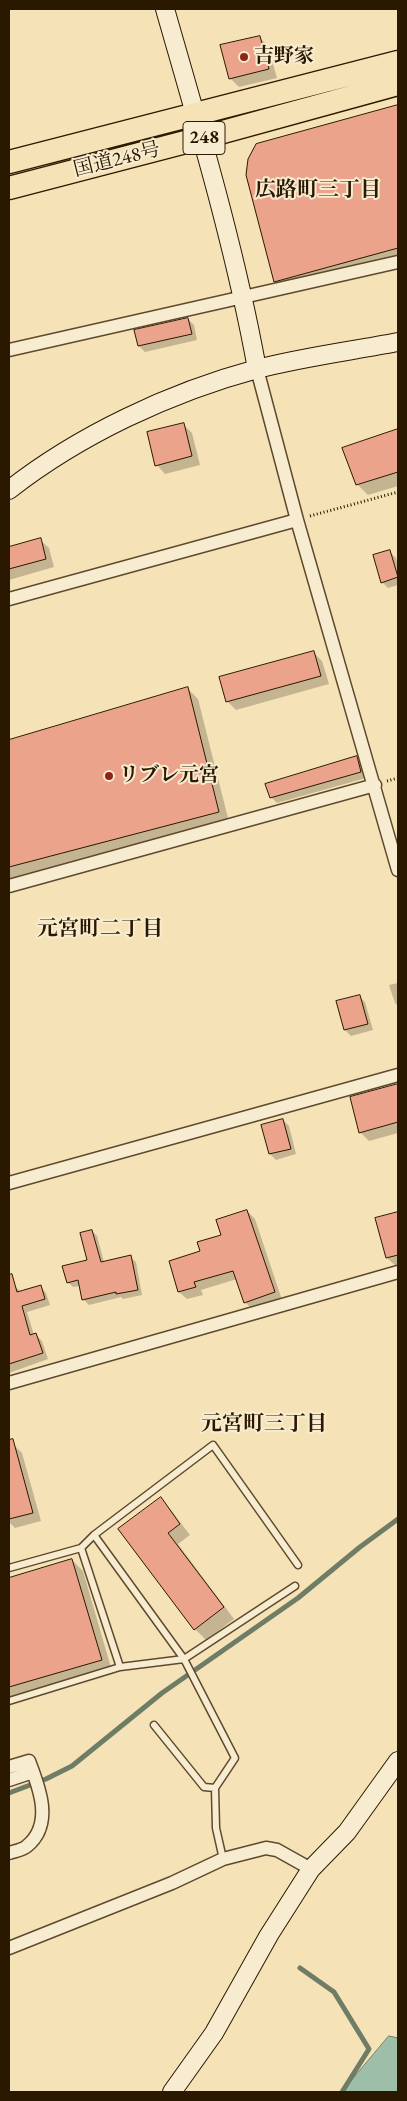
<!DOCTYPE html>
<html>
<head>
<meta charset="utf-8">
<style>
  body { margin:0 }
  #map { position:relative; width:407px; height:2101px; overflow:hidden; background:#f5e2b7; font-family:"EB Garamond",serif }
  canvas { display:block }
  .frame { position:absolute; inset:0; border:10px solid #2a1801; pointer-events:none }
</style>
</head>
<body>
<div id="map">
<canvas width="407" height="2101"></canvas>
<div class="frame"></div>
</div>
<script>
const ctx = document.querySelector('canvas').getContext('2d');
ctx.lineJoin = 'round';
function paint(path, color) {
  ctx.fillStyle = color;
  ctx.fill(path, 'evenodd');
}
function trace(path, color, width, dash) {
  ctx.strokeStyle = color;
  ctx.lineWidth = width;
  ctx.lineCap = dash ? 'butt' : 'round';
  ctx.setLineDash(dash || []);
  ctx.stroke(path);
}
function write(font, color, halo, rows, align = 'center') {
  ctx.font = font + ' "EB Garamond","Noto Serif JP",serif';
  ctx.lineWidth = 4;
  ctx.setLineDash([]);
  ctx.textBaseline = 'middle';
  ctx.strokeStyle = halo;
  ctx.fillStyle = color;
  for (const [text, x, y, turn = 0] of rows) {
    ctx.save();
    ctx.translate(x, y);
    ctx.rotate((+turn || 0) * Math.PI / 180);
    ctx.textAlign = isNaN(turn) ? turn : align;
    if (halo) ctx.strokeText(text, 0, 0);
    ctx.fillText(text, 0, 0);
    ctx.restore();
  }
}
const water = new Path2D(`
  M389 2036 398 2038V2092H342Z`);
paint(water, '#9dbfa9');
trace(water, '#6f7c66', 1);
paint(new Path2D(`
  M259 37 268 46 277 78 239 87 230 78Z
  M398 106V260L284 290 275 281 257 145Z
  M188 319 194 325 197 340 145 352 139 346Z
  M183 424 192 433 200 465 165 474 157 465Z
  M398 431V486L368 495 357 484 344 448Z
  M40 540 49 548 54 567 9 580V548Z
  M390 552 396 558 398 566V585L388 588 382 582Z
  M314 653 322 661 329 684 236 710 227 701Z
  M187 688 198 699 229 822 9 880V742Z
  M356 758 362 764 366 778 277 803 271 797Z
  M398 983V1006L395 1003 389 985Z
  M359 996 365 1002 373 1030 351 1036 345 1030 338 1002Z
  M396 1086 398 1088V1133L369 1141 360 1132Z
  M283 1120 289 1126 296 1154 276 1160 270 1154Z
  M247 1211 255 1219 282 1300 253 1310 245 1302 237 1279 201 1290 203 1295 187 1299 179 1292 201 1252 223 1236Z
  M398 1213V1266H396L387 1258 376 1219Z
  M92 1231 97 1236 104 1262 130 1257 136 1262 142 1295 123 1299 121 1297 89 1305 83 1299 80 1286 73 1287 68 1282 88 1261Z
  M15 1286 21 1292 40 1286 46 1293 50 1305 27 1312 34 1335H36L42 1341 48 1359 9 1373V1288Z
  M13 1444 22 1453 41 1521 15 1528 9 1522V1445Z
  M161 1499 171 1510 190 1535 178 1544 234 1619 206 1640 195 1629 120 1529Z
  M72 1560 83 1571 112 1671 9 1701V1579Z`), '#0003');
trace(new Path2D(`
  M9 1793 46 1779 72 1766 162 1693 298 1598 360 1547 398 1519
  M300 1968 334 1992 369 2049 342 2092`), '#6f7c66', 5);
const building = new Path2D(`
  M260 36 269 69 229 79 220 45Z
  M398 105V248L274 282 246 175 248 159 256 144Z
  M188 318 192 334 138 346 134 330Z
  M184 423 192 456 155 466 147 432Z
  M398 429V472L356 485 342 448Z
  M41 538 46 559 9 569V547Z
  M390 550 398 577 381 583 373 555Z
  M314 651 321 676 226 702 219 677Z
  M188 687 219 812 9 867V740Z
  M357 756 361 772 270 798 265 784Z
  M360 995 368 1024 344 1030 336 1001Z
  M398 1084V1122L359 1133 350 1097Z
  M283 1119 291 1149 269 1154 261 1125Z
  M247 1210 275 1292 244 1303 233 1271 194 1282 196 1287 178 1292 169 1261 200 1251 197 1242 221 1235 216 1220Z
  M398 1212V1255L386 1258 375 1218Z
  M92 1230 101 1262 131 1255 138 1290 116 1294V1292L82 1300 78 1280 67 1283 62 1266 87 1260 80 1233Z
  M12 1274 17 1292 41 1285 45 1299 22 1306 30 1335 36 1333 43 1353 9 1364V1275Z
  M13 1439 33 1513 9 1519V1440Z
  M161 1497 180 1524 168 1533 224 1607 194 1630 118 1529Z
  M72 1559 102 1660 9 1687V1578Z`);
paint(building, '#eba38b');
trace(building, '#2a1801', 1);
const lane = new Path2D(`
  M94 1535 184 1659 120 1667
  M9 1568 81 1548 94 1535 213 1445 298 1565
  M9 1701 120 1667 81 1548
  M154 1725 204 1787 215 1788
  M223 1859 216 1828 215 1788 235 1758 184 1659 295 1586`);
const street = new Path2D(`
  M9 350 398 262
  M257 369 297 520 398 870
  M9 599 297 520
  M9 886 375 785
  M9 1183 398 1075
  M9 1383 398 1272
  M9 1767 29 1761C39 1787 54 1824 27 1846 23 1850 15 1851 9 1853
  M9 1780 33 1772
  M9 1948 172 1883 223 1859 266 1848 277 1850 311 1869`);
const secondary = new Path2D(`
  M165 9C199 128 235 247 257 369
  M9 490C79 435 171 392 257 369 303 357 351 351 398 342
  M172 2092 214 2033 269 1935 311 1869 347 1832 398 1761`);
const highway = new Path2D(`
  M9 162 398 62
  M9 188 201 138 398 84`);
trace(lane, '#5d4a2e', 9);
trace(street, '#5d4a2e', 15);
trace(secondary, '#2a1801', 20);
trace(highway, '#2a1801', 25);
trace(new Path2D(`
  M310 516 398 492
  M387 781 398 778`), '#2a1801', 3, [1, 2.5]);
trace(lane, '#f8ecd0', 6);
trace(street, '#f8ecd0', 12);
trace(secondary, '#f8ecd0', 18);
trace(highway, '#f5e2b7', 22);
for (const [x, y, r, color] of [
  [244,57,5,"#8f2418"],
  [109,776,5,"#8f2418"]
]) {
  const dot = new Path2D();
  dot.arc(x, y, r, 0, 2 * Math.PI);
  ctx.fillStyle = color;
  ctx.fill(dot);
  trace(dot, '#f8ecd0', 2);
}
for (const [x, y, w] of [
  [204,138,42]
]) {
  const box = new Path2D();
  box.roundRect(x - w / 2, y - 16.5, w, 33, 4);
  ctx.fillStyle = '#f8ecd0';
  ctx.fill(box);
  trace(box, '#2a1801', 1);
}
write('bold 19px', '#2a1801', null, [
  ["248",204,138]
]);
write('bold 20px', '#2a1801', '#f8ecd0', [
  ["吉野家",254,57],
  ["リブレ元宮",119,776]
], 'left');
write('20px', '#2a1801', '#f8ecd0', [
  ["国道248号",117,160,-14]
]);
write('bold 21px', '#2a1801', '#f8ecd0', [
  ["広路町三丁目",318,190],
  ["元宮町二丁目",100,929],
  ["元宮町三丁目",264,1424]
]);
</script>
</body>
</html>
